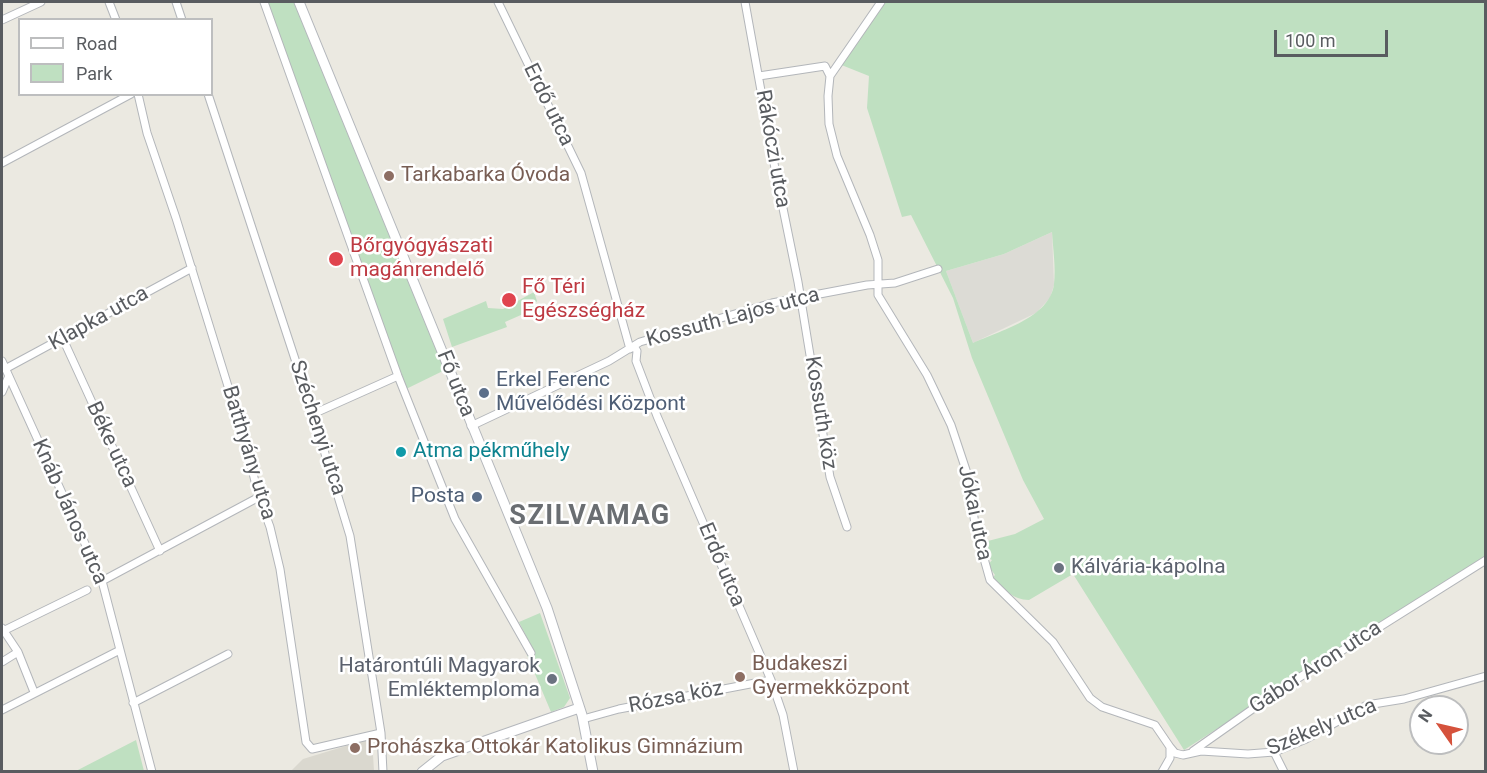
<!DOCTYPE html>
<html>
<head>
<meta charset="utf-8">
<style>
  body { margin:0 }
  #map { position:relative; width:1487px; height:773px; overflow:hidden; background:#ebe9e1; font-family:Roboto,sans-serif }
  canvas { display:block }
  .frame { position:absolute; inset:0; border:3px solid #595c60; pointer-events:none }
  .legend { position:absolute; left:18px; top:18px; width:195px; height:78px; box-sizing:border-box; background:#fff; border:2px solid #bdbebf; margin:0; padding:8px 10px; list-style:none; font-size:18px; color:#595c60 }
  .legend li { display:flex; align-items:center; gap:12px; height:30px }
  .legend b { width:30px; border:2px solid #bdbebf }
  .north { position:absolute; left:1409px; top:695px; width:60px; height:60px; box-sizing:border-box; background:#fff; border:2px solid #bdbebf; border-radius:50%; rotate:304deg; font-size:16px; font-weight:700; line-height:24px; text-align:center; color:#595c60 }
  .north::after { content:''; display:block; margin:auto; width:21px; height:27px; background:#d5523c; clip-path:polygon(50% 0,100% 100%,50% 72%,0 100%) }
  .scale { position:absolute; left:1274px; top:30px; width:114px; height:27px; box-sizing:border-box; border:3px solid #595c60; border-top:0; padding-left:8px; font-size:18px; line-height:21px; white-space:nowrap; color:#595c60; -webkit-text-stroke:4px #fff; paint-order:stroke }
</style>
</head>
<body>
<div id="map">
<canvas width="1487" height="773"></canvas>
<div class="frame"></div>
<ul class="legend">
<li><b style="height:8px;background:#fff"></b>Road</li>
<li><b style="height:16px;background:#bfe0c1"></b>Park</li>
</ul>
<div class="north">N</div>
<div class="scale">100 m</div>
</div>
<script>
const ctx = document.querySelector('canvas').getContext('2d');
ctx.lineJoin = 'round';
function paint(path, color) {
  ctx.fillStyle = color;
  ctx.fill(path, 'evenodd');
}
function trace(path, color, width, dash) {
  ctx.strokeStyle = color;
  ctx.lineWidth = width;
  ctx.lineCap = dash ? 'butt' : 'round';
  ctx.setLineDash(dash || []);
  ctx.stroke(path);
}
function write(font, color, halo, rows, align = 'center') {
  ctx.font = font + ' Roboto,sans-serif';
  ctx.lineWidth = 5;
  ctx.setLineDash([]);
  ctx.textBaseline = 'middle';
  ctx.strokeStyle = halo;
  ctx.fillStyle = color;
  for (const [text, x, y, turn = 0] of rows) {
    ctx.save();
    ctx.translate(x, y);
    ctx.rotate((+turn || 0) * Math.PI / 180);
    ctx.textAlign = isNaN(turn) ? turn : align;
    if (halo) ctx.strokeText(text, 0, 0);
    ctx.fillText(text, 0, 0);
    ctx.restore();
  }
}
paint(new Path2D(`
  M1052 232 1054 285 1050 298 1036 313 973 343 946 271 1004 254Z`), '#dcdbd5');
paint(new Path2D(`
  M372 738 374 771 290 772 303 759Z`), '#dad8cf');
paint(new Path2D(`
  M264 2H299L449 368 404 390Z
  M881 2H1485V557L1184 750 1073 574 1029 600C1013 600 1003 588 992 578L995 575 988 565 992 560 986 557 984 542 1015 534 1044 519 1023 480 972 358 953 298 911 215 902 217 867 108 869 76 839 64ZM1052 232C1053 249 1056 268 1054 284 1050 318 999 331 973 343L946 271 1004 254Z
  M534 292 537 301 530 311 505 322 507 327 452 347 443 319 486 301 488 308 503 309Z
  M540 613 570 698 564 707 551 712 527 655 533 650 519 622Z
  M136 740 144 771H76Z`), '#bfe0c1');
const street = new Path2D(`
  M109 2 116 20
  M176 2 182 20
  M264 2 398 376 455 519 531 653
  M498 2 581 173 630 349
  M745 2 776 174 798 282 830 477 847 527
  M881 2 830 76 828 96 829 124 837 156 870 235 878 260V295L927 375 951 425 967 473 976 530 990 580 1053 642 1090 698 1102 707 1155 725 1170 747
  M2 20 41 2
  M759 76 825 66 830 76
  M138 94 147 133 176 218 244 438 259 497 270 527 280 569 306 742 312 749 381 733
  M208 94 313 414 350 536 381 733 383 772
  M2 163 131 94
  M63 339 160 551
  M634 346 637 351 636 361 657 416 771 680 783 715 794 772
  M2 361 102 581 152 772
  M5 369 192 268
  M2 392 8 378
  M313 414 398 376
  M471 426 609 361 640 342 772 303 867 285 895 283 938 269
  M102 581 259 497
  M2 628 18 652 34 692
  M5 630 87 590
  M2 662 18 652
  M133 703 228 654
  M2 710 118 651
  M583 719 619 709 771 680
  M1193 751 1281 689 1486 560
  M1274 752 1284 772
  M1162 772 1170 758V747L1175 753 1183 755 1201 751 1248 754 1274 752 1306 739 1367 705 1404 699 1486 676`);
const secondary = new Path2D(`
  M299 2 547 608 582 715 593 772
  M422 772 442 756 579 708`);
trace(street, '#b3b6ba', 9);
trace(secondary, '#b4b7bc', 11);
trace(street, '#fff', 7);
trace(secondary, '#fff', 9);
for (const [x, y, r, color] of [
  [389,176,6,"#8d6e63"],
  [336,259,8,"#e0444e"],
  [509,300,8,"#e0444e"],
  [484,393,6,"#5c6f8a"],
  [401,452,6,"#0f9aa8"],
  [477,497,6,"#5c6f8a"],
  [1059,568,6,"#6b7280"],
  [740,677,6,"#8d6e63"],
  [552,679,6,"#6b7280"],
  [355,748,6,"#8d6e63"]
]) {
  const dot = new Path2D();
  dot.arc(x, y, r, 0, 2 * Math.PI);
  ctx.fillStyle = color;
  ctx.fill(dot);
  trace(dot, '#fff', 2);
}
write('21px', '#595c60', '#fff', [
  ["Erdő utca",548,105,64],
  ["Rákóczi utca",772,149,80],
  ["Kossuth Lajos utca",733,318,-15],
  ["Klapka utca",99,319,-29],
  ["Fő utca",455,384,68],
  ["Kossuth köz",820,413,81],
  ["Széchenyi utca",317,428,72],
  ["Béke utca",111,445,65],
  ["Batthyány utca",248,453,73],
  ["Knáb János utca",69,512,66],
  ["Jókai utca",974,513,78],
  ["Erdő utca",721,565,67],
  ["Gábor Áron utca",1316,668,-33],
  ["Rózsa köz",676,698,-11],
  ["Székely utca",1322,728,-23]
]);
write('21px', '#785e54', '#fff', [
  ["Tarkabarka Óvoda",401,176],
  ["Budakeszi",752,665],
  ["Gyermekközpont",752,689],
  ["Prohászka Ottokár Katolikus Gimnázium",367,748]
], 'left');
write('21px', '#be3a42', '#fff', [
  ["Bőrgyógyászati",350,247],
  ["magánrendelő",350,271],
  ["Fő Téri",522,288],
  ["Egészségház",522,312]
], 'left');
write('21px', '#4e5e75', '#fff', [
  ["Erkel Ferenc",496,381],
  ["Művelődési Központ",496,405],
  ["Posta",465,497,"right"]
], 'left');
write('21px', '#0d838f', '#fff', [
  ["Atma pékműhely",413,452]
], 'left');
write('21px', '#5b616d', '#fff', [
  ["Kálvária-kápolna",1071,568],
  ["Határontúli Magyarok",540,667,"right"],
  ["Emléktemploma",540,691,"right"]
], 'left');
ctx.letterSpacing = '1.5px';
write('bold 27px', '#6a6e72', '#fff', [
  ["SZILVAMAG",590,517]
]);
ctx.letterSpacing = '0px';
</script>
</body>
</html>
